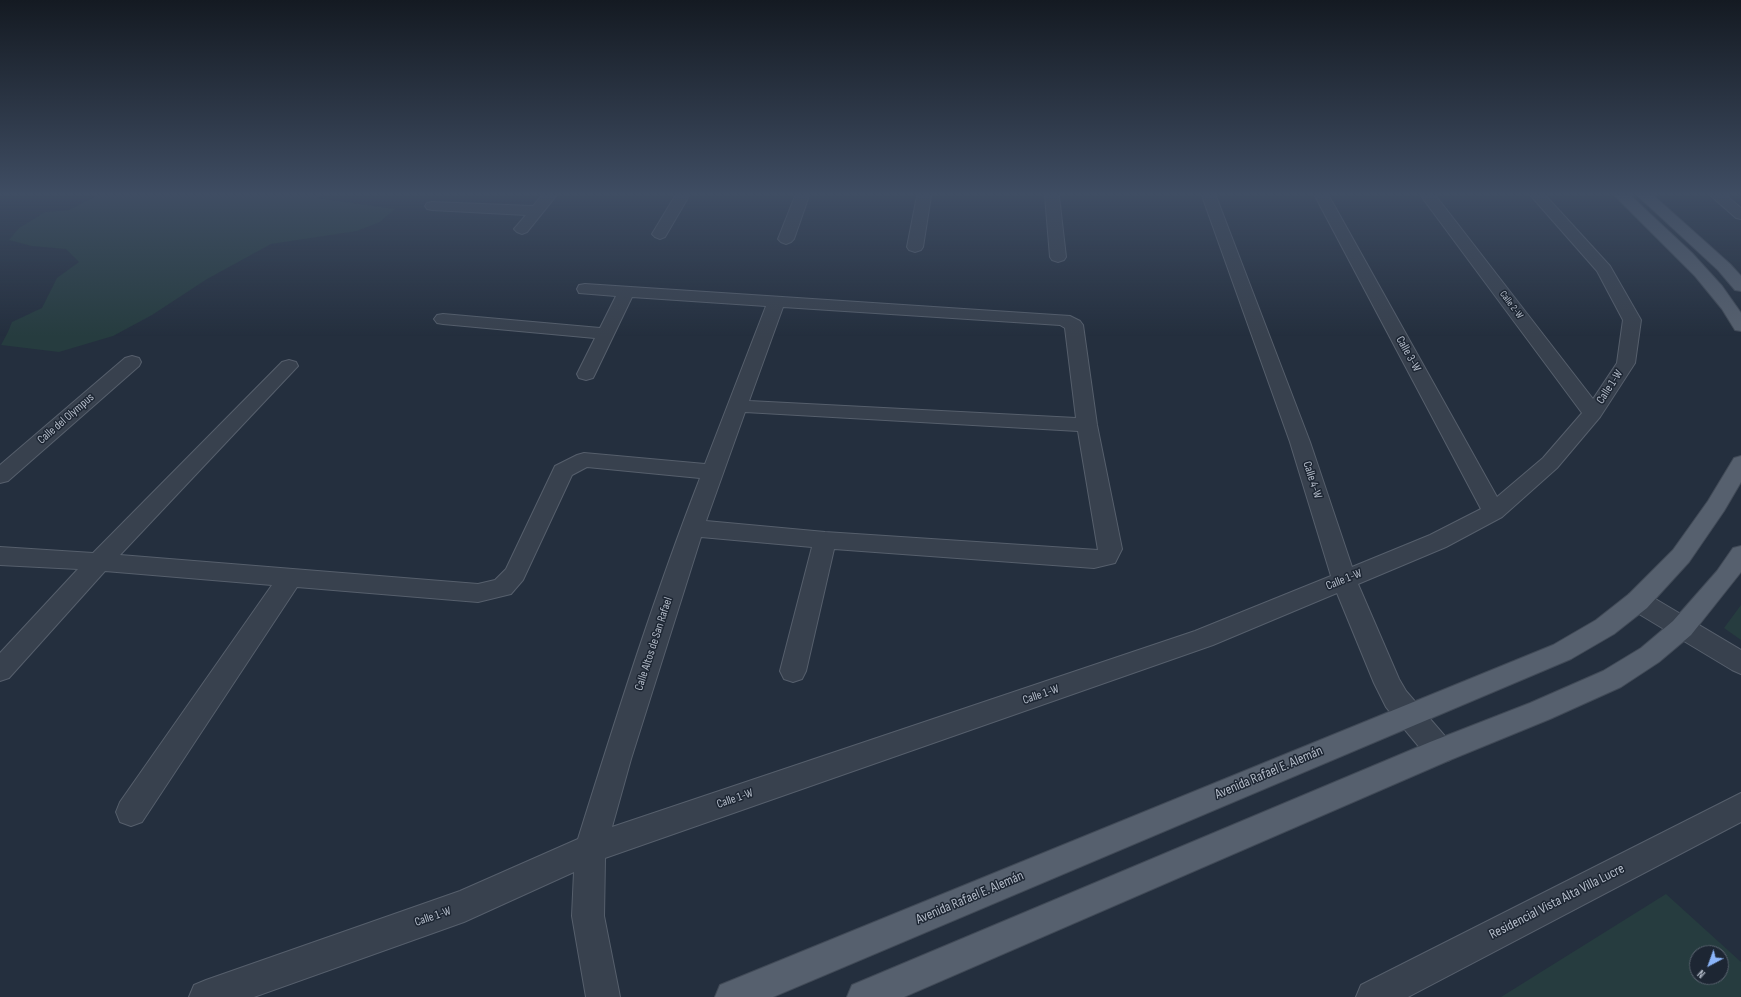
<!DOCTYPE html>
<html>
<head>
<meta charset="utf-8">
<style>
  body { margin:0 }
  #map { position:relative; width:1741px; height:997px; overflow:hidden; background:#242f3e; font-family:"Sofia Sans Condensed",sans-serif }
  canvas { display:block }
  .north { position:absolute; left:1689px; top:945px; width:40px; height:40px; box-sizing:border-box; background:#1d2633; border:1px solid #59626f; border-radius:50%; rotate:221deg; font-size:11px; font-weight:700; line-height:16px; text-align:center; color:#b4bcc9 }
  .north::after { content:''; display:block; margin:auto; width:14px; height:18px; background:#8ab4f8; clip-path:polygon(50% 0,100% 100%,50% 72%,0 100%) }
</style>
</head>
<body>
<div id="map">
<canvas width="1741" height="997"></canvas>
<div class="north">N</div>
</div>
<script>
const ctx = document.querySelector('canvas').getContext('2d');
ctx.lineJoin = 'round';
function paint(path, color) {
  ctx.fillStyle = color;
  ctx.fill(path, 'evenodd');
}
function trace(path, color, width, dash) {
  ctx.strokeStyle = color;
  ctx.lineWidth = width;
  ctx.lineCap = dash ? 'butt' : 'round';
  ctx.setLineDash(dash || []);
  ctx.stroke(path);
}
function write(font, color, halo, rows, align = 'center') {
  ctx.font = font + ' "Sofia Sans Condensed",sans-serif';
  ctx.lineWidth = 3;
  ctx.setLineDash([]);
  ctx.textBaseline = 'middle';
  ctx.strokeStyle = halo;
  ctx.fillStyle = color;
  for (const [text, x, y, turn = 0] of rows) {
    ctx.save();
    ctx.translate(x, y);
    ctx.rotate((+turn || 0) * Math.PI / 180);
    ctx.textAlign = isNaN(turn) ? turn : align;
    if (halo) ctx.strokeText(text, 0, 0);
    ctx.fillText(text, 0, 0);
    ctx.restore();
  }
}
paint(new Path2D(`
  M96 196H321L318 198 395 209 380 222 357 231 271 244 207 279 152 315 113 336 59 352 1 345 8 332 12 322 42 308 57 278 79 262 66 249 32 246 9 240 19 228 45 212 69 210Z
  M1741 605V640L1724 628Z
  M1666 894 1741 962V997H1501ZM1697 953H1721V977H1697Z`), '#263c3f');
const minor = new Path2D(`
  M541 196H556L527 232 522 234 517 232 514 229 526 215 432 210 427 209 425 206 427 203 432 202 533 206Z
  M675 196H689L665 237 660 239 655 237 652 234Z
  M795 196H809L794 239 791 242 786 244 781 242 778 239Z
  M917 196H931L923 247 921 250 915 252 909 250 907 247Z
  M1045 196H1059L1066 257 1064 260 1058 262 1052 260 1050 257Z
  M1202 196H1216L1310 442 1352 567 1430 535 1481 509 1315 196H1329L1497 497 1543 458 1582 413 1421 196H1436L1593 399 1617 363 1623 320 1597 271 1531 196H1546L1610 266 1641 320 1635 363 1600 417 1557 468 1502 517 1446 547 1358 584 1399 679 1406 691 1450 742 1454 751 1450 760 1440 763 1430 760 1386 707 1374 683 1337 593 1213 645 605 858 604 916 620 997H586L572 916 574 872 464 922 254 997H189L194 985 206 980 460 891 578 839C616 718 654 596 700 478L587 467 572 475 523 580 511 594 478 602 297 587 142 822 131 826 120 822 116 812 120 802 272 585 105 571 9 678 0 681V653L78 569 0 565V547L93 553 282 362 289 360 296 362 298 366 120 555 478 584 495 580 506 569 555 466 577 455 584 453 705 464 766 306 632 297 595 374 593 378 586 380 579 378 577 374 595 338 443 324 437 323 434 319 437 315 443 314 600 328 616 296 579 293 577 289 579 285 585 284 1070 316 1080 321 1083 325 1097 425 1122 549 1115 563 1094 568 834 549 806 671 802 679 793 682 784 679 780 671 812 547 701 537 631 759 612 827 1195 631 1331 576 1290 442ZM783 307 1060 325 1065 328 1076 418 749 401ZM745 412 1078 431 1098 550 825 532 706 521Z
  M1711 196H1727L1741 208V219L1736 218Z
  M132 356 139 358 141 362 139 366 8 481 0 483V465L125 358Z
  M1638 592 1647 594 1741 650V674L1732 670 1629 608 1626 601 1629 594Z
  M1741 793V822L1408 997H1356L1361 985Z`);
const major = new Path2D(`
  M1615 196H1631L1692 253 1722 286 1741 313V331L1735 330 1722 309 1695 276Z
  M1638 196H1654L1730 264 1741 276V291L1735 290 1718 270Z
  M1741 456V482L1724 511 1689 562 1647 608 1614 634 1571 659 773 997H715L720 985 1553 645 1596 620 1629 594 1673 550 1708 501 1734 458Z
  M1741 546V572L1691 635 1659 662 1621 687 1550 719 1450 760 904 997H847L852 985 1430 742 1530 703 1603 671 1641 648 1673 621 1717 571 1733 548Z`);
trace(minor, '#565f6c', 2);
trace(major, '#414a57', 2);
paint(minor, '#38414e');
paint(major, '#56606e');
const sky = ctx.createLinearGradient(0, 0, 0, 336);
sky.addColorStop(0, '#141a22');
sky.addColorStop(0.58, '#3f4d63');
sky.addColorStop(1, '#3f4d6300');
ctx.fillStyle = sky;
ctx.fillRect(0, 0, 1741, 336);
write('10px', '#b4bcc9', '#1d2633', [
  ["Calle 2-W",1511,305,53]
]);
write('12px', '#b4bcc9', '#1d2633', [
  ["Calle 3-W",1408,354,61],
  ["Calle 1-W",1610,387,-57],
  ["Calle del Olympus",66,419,-41],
  ["Calle 4-W",1312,480,72],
  ["Calle 1-W",1344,580,-22],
  ["Calle Altos de San Rafael",654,644,-72],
  ["Calle 1-W",1041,695,-19],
  ["Calle 1-W",735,799,-19],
  ["Calle 1-W",433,917,-19]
]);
write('14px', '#b4bcc9', '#1d2633', [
  ["Avenida Rafael E. Alemán",1269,773,-23],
  ["Avenida Rafael E. Alemán",970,898,-23],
  ["Residencial Vista Alta Villa Lucre",1557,902,-27]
]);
</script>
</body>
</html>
